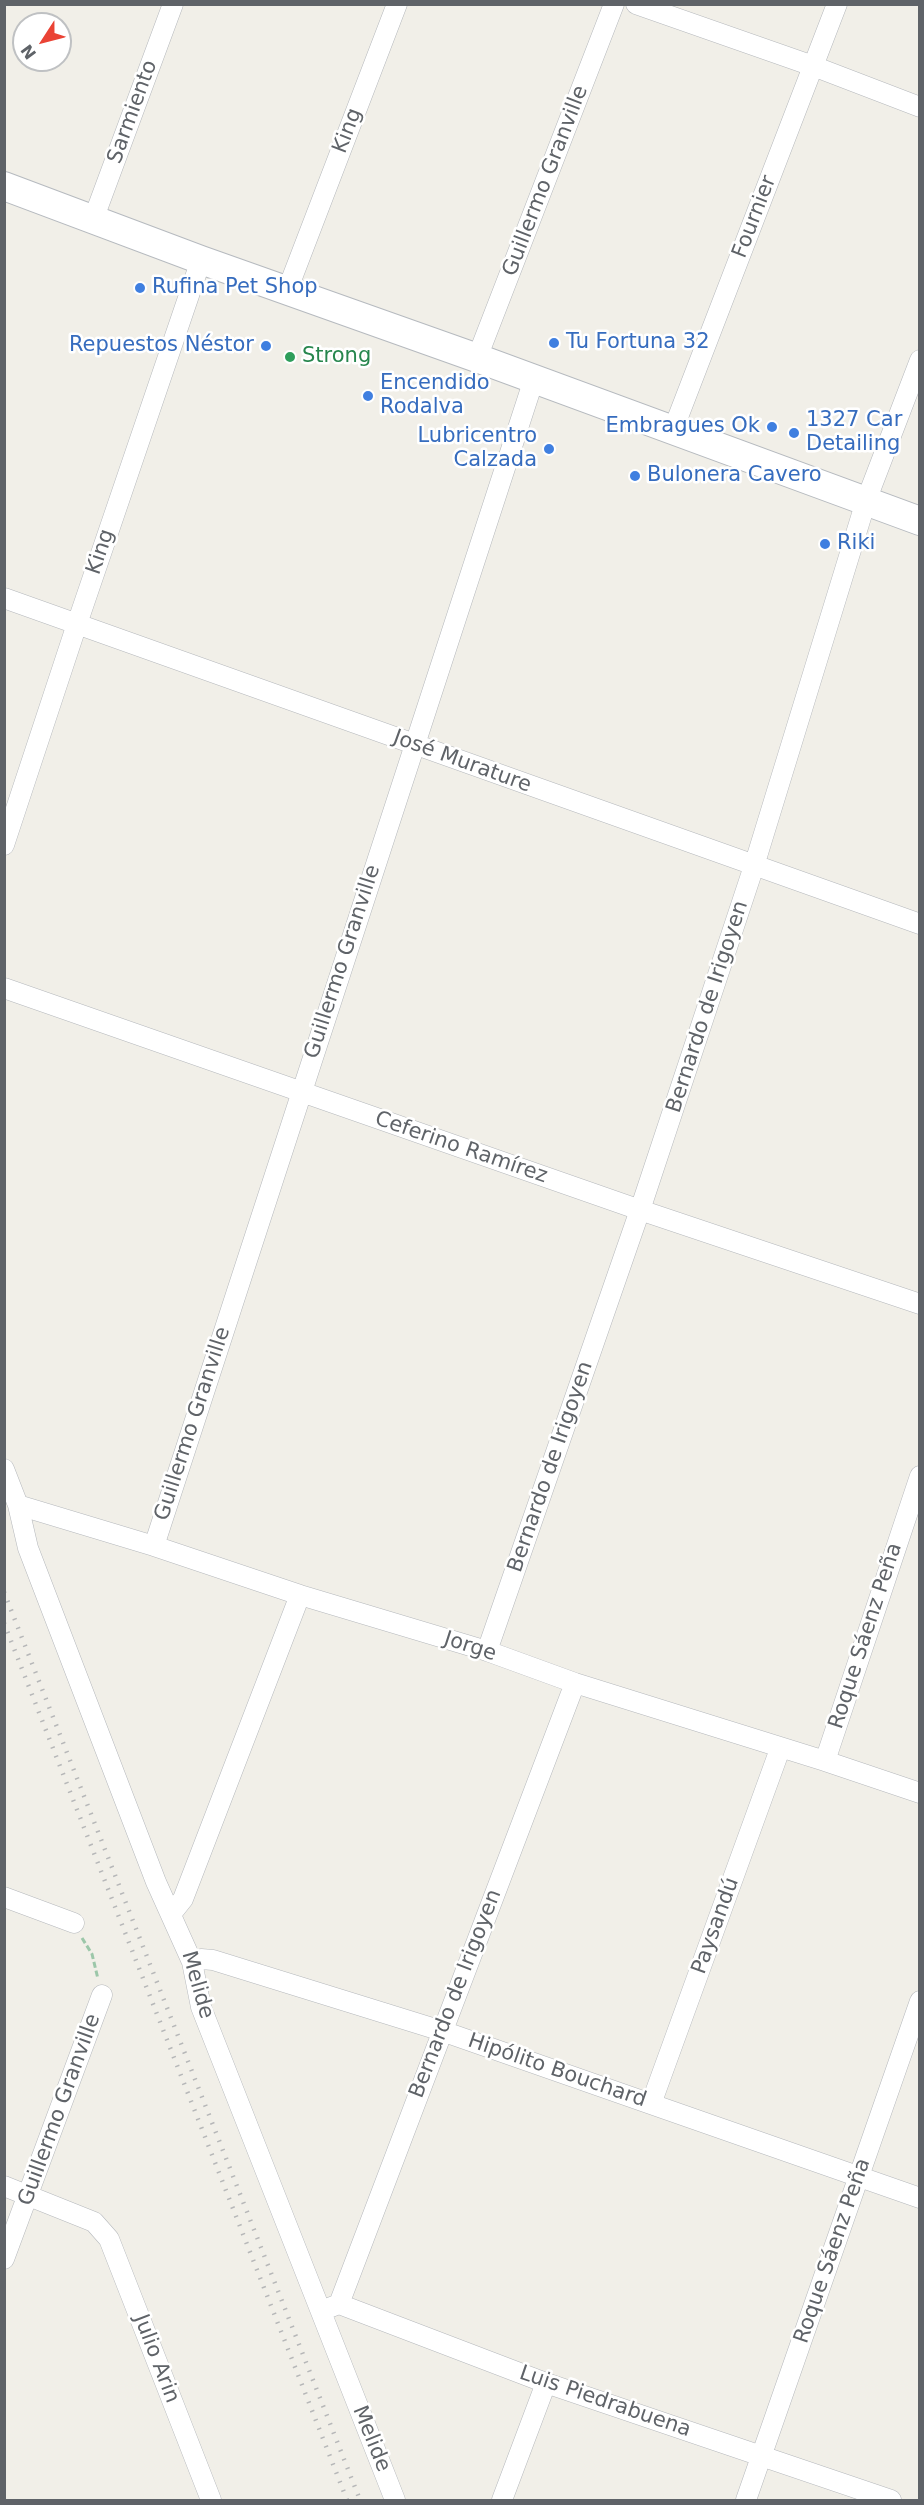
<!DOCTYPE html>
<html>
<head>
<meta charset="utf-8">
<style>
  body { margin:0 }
  #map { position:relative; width:924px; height:2505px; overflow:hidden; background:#f1efe8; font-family:"DejaVu Sans",sans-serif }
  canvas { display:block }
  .frame { position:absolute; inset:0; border:6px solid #5f6368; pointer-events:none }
  .north { position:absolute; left:12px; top:12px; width:60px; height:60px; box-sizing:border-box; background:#fff; border:2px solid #bfc1c3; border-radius:50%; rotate:234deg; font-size:16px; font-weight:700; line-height:24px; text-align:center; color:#5f6368 }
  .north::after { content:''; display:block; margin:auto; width:21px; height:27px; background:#ea4335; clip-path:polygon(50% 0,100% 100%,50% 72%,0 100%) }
</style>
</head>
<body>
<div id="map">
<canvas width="924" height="2505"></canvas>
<div class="frame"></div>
<div class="north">N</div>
</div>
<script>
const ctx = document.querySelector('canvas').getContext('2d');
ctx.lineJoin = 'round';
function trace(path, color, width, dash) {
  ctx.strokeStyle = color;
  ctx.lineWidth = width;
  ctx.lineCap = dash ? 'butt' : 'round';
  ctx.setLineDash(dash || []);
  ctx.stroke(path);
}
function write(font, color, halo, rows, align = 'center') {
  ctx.font = font + ' "DejaVu Sans",sans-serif';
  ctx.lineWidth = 5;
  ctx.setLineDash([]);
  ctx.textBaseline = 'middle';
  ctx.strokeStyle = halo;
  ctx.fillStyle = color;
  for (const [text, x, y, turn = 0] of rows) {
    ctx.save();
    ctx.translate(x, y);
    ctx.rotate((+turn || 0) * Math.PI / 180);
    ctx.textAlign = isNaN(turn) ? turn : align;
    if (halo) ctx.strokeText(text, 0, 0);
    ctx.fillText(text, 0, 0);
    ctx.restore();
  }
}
const minor = new Path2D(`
  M636 4 813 66 920 107
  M93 220 173 4
  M287 291 397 4
  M477 358 614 4
  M673 430 837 4
  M4 598 920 924
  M4 845 77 624 201 260
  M4 988 640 1210 920 1304
  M4 1469 18 1505 28 1548 156 1882 192 1962 201 2007 395 2500
  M18 1505 154 1546 300 1595 487 1651 575 1683 825 1761 920 1793
  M154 1546 534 379
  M487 1651 640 1210 754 866 866 501 920 360
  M825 1761 920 1476
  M4 1897 74 1923
  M171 1914 183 1899 300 1595
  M192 1962 201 1959 213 1960 442 2031 920 2198
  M651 2104 780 1749
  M4 2186 94 2222 109 2239 211 2500
  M4 2259 102 1995
  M339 2304 575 1683
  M326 2309 339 2304 546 2383 891 2500
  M502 2500 546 2383
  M746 2500 920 2001`);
const secondary = new Path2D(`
  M4 186 201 260 477 358 920 521`);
trace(minor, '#b5b8bc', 21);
trace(secondary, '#b6babf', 30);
trace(new Path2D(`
  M82 1938 92 1954 98 1979`), '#9cc7a9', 3, [6, 3]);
trace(minor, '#fff', 20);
trace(secondary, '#fff', 28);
trace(new Path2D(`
  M4 1592 360 2500
  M4 1623 347 2500`), '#b6b7b8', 4.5, [1.5, 8]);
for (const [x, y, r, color] of [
  [140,288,6,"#3f7fe0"],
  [554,343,6,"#3f7fe0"],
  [266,346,6,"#3f7fe0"],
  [290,357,6,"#2e9e5b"],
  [368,396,6,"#3f7fe0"],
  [772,427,6,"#3f7fe0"],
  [794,433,6,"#3f7fe0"],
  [549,449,6,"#3f7fe0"],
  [635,476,6,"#3f7fe0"],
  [825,544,6,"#3f7fe0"]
]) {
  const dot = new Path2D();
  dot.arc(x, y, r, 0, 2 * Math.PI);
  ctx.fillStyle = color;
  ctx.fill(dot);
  trace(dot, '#fff', 2);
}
write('21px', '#5f6368', '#fff', [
  ["Sarmiento",133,112,-70],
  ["King",348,131,-69],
  ["Guillermo Granville",546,181,-69],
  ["Fournier",755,217,-69],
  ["King",101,552,-71],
  ["José Murature",462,762,20],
  ["Guillermo Granville",343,962,-72],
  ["Bernardo de Irigoyen",708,1007,-72],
  ["Ceferino Ramírez",461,1148,19],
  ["Guillermo Granville",193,1424,-72],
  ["Bernardo de Irigoyen",551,1467,-71],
  ["Roque Sáenz Peña",866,1636,-72],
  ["Jorge",470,1647,18],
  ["Paysandú",716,1926,-70],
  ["Melide",197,1985,74],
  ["Bernardo de Irigoyen",456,1994,-69],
  ["Hipólito Bouchard",557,2071,19],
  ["Guillermo Granville",60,2110,-70],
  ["Roque Sáenz Peña",833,2251,-71],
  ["Julio Arin",156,2359,69],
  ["Luis Piedrabuena",605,2402,19],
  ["Melide",371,2439,68]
]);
write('21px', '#366cbe', '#fff', [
  ["Rufina Pet Shop",152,288],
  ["Tu Fortuna 32",566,343],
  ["Repuestos Néstor",254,346,"right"],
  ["Encendido",380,384],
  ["Rodalva",380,408],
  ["1327 Car",806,421],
  ["Detailing",806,445],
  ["Embragues Ok",760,427,"right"],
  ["Lubricentro",537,437,"right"],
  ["Calzada",537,461,"right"],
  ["Bulonera Cavero",647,476],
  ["Riki",837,544]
], 'left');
write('21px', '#27864d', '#fff', [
  ["Strong",302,357]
], 'left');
</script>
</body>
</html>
